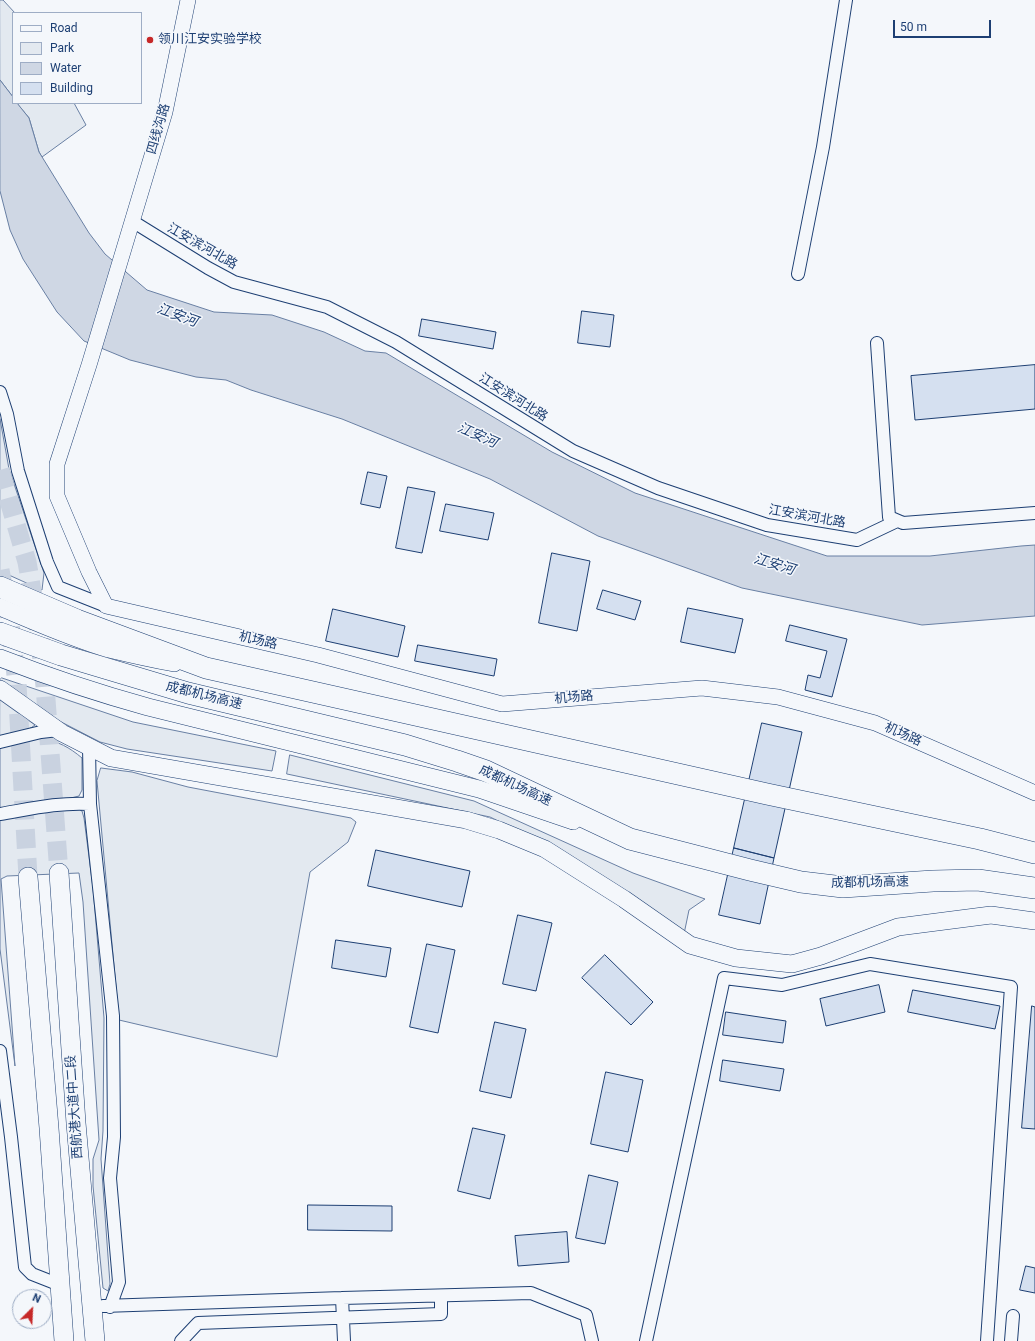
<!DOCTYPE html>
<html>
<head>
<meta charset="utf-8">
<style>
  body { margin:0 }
  #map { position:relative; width:1035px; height:1341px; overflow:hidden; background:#f4f7fb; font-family:Roboto,sans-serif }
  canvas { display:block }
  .legend { position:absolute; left:12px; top:12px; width:130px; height:92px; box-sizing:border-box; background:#f4f7fb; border:1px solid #9eadc5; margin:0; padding:5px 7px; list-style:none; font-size:12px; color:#1d3f73 }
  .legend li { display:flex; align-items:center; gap:8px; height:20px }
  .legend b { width:20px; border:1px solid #9eadc5 }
  .north { position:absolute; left:12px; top:1289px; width:40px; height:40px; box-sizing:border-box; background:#f4f7fb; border:1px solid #9eadc5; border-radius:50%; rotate:24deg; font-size:11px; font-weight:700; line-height:16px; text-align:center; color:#1d3f73 }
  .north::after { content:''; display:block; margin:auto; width:14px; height:18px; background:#c62828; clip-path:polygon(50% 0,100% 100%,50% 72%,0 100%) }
  .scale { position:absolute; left:893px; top:20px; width:98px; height:18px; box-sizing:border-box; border:2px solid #1d3f73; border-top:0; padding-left:5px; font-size:12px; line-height:14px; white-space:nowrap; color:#1d3f73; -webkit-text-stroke:3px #f4f7fb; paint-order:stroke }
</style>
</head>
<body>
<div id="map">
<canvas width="1035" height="1341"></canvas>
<ul class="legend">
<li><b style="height:5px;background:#f4f7fb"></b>Road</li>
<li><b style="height:11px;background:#e3e9f0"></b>Park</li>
<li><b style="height:11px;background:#cfd7e4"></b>Water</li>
<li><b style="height:11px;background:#d5e0f0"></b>Building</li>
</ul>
<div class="north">N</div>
<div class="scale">50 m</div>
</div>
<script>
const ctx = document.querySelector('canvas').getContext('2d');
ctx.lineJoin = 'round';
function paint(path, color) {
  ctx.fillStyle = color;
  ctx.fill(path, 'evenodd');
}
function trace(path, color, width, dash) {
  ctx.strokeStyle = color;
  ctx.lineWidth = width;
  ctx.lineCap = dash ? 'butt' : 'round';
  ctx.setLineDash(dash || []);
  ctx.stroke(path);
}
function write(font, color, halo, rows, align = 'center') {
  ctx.font = font + ' Roboto,"Noto Sans SC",sans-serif';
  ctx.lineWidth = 3;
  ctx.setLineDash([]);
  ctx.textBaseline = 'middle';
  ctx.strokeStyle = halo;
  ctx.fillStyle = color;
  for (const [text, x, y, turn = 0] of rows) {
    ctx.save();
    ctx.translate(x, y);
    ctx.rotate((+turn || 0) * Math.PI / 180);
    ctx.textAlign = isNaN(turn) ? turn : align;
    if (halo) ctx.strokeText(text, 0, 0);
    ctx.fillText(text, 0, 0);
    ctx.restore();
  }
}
const green = new Path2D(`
  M0 0H3L15 13H13V97L0 80Z
  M17 103H74L86 125 42 157 39 152 29 118Z
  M0 419 9 469 44 573 42 590 0 571Z
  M2 678 133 722 276 751 272 771 127 749 100 742 38 710 5 685 0 680Z
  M0 700 35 725C26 733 11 732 0 736Z
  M42 738C59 742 69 747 82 758V790L79 796 63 800 0 811V745Z
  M290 755 474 801 633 873 705 899 689 910 684 934 544 843 490 817 287 774Z
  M101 768 132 772 188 787 351 818 356 822 348 842 310 872 277 1057 119 1020 97 781Z
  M77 808 82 811 84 818 93 888 104 1018 103 1131 101 1159 110 1284 108 1291 103 1288 93 1186V1159L99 1140 83 902 79 873 7 876 1 879 15 1066 0 949V818Z`);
paint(green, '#e3e9f0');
trace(green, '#687fa3', 1);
const water = new Path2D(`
  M0 80 13 97V103H17L29 118 39 152 89 233 105 254 147 290 214 312 272 315 324 332 365 351 386 353 552 452 635 493 827 556H930L1021 546 1035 545V616L922 625 742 588 598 536 490 479 342 419 251 390 226 380 196 377 130 360 84 341 57 312 23 259 10 230 0 191Z`);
paint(water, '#cfd7e4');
trace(water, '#687fa3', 1);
const building = new Path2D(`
  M582 311 614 315 610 347 578 343Z
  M422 319 496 332 493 349 419 336Z
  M1035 365V409L915 420 911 376Z
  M368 472 387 476 380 508 361 504Z
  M408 487 435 492 422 553 396 548Z
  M446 504 494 513 488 540 440 531Z
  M552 553 590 561 577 631 539 623Z
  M603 590 641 601 635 620 597 609Z
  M688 608 743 619 735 653 681 642Z
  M333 609 405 626 398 657 326 641Z
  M790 625 847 639 832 697 805 690 808 675 820 678 827 651 786 641Z
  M418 645 497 659 494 676 415 661Z
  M762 723 802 732 774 858 734 848Z
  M734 848 774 858 760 924 719 915Z
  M376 850 470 871 462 907 368 886Z
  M518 915 552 923 536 991 503 984Z
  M336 940 391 948 386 977 332 968Z
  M427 944 455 950 438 1033 410 1027Z
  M605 955 653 1002 631 1025 582 978Z
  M879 985 885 1012 826 1026 820 999Z
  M913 990 1000 1006 995 1029 908 1012Z
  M1032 1006 1035 1007V1129L1022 1128Z
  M726 1012 786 1021 783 1043 723 1035Z
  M495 1022 526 1029 511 1098 480 1091Z
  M723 1060 784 1069 780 1091 720 1081Z
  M606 1072 643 1080 628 1152 591 1144Z
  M473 1128 505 1135 490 1199 458 1191Z
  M589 1175 618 1182 605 1244 576 1238Z
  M308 1205 392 1206V1231L308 1230Z
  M567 1232 569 1262 518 1266 515 1236Z
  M1026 1266 1035 1268V1293L1020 1290Z`);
paint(building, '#d5e0f0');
trace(building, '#1d3f73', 1);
trace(new Path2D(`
  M0 470 27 562 38 625 45 686 59 873
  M0 570 9 615 17 684 28 877`), '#c9d2e0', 19, [19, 10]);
const minor = new Path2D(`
  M132 221 208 268 234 282 327 307 396 342 573 451 658 488 767 525 857 540 897 521
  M798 274 823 147 846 0
  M877 343 889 517 903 523 1035 513
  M0 392 7 414 18 471 47 562 58 587 106 606
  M0 742 41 732 58 730
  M89 746 90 804 113 1016 114 1137 110 1178 119 1282 110 1307
  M0 814C30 809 59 802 90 804
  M0 1051 11 1137 25 1267 32 1274 60 1285
  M342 1298 344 1341
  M103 1306 342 1298 531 1293 586 1315 592 1341
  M181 1341 198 1323 441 1314V1296
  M646 1341 724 978 782 985 870 964 1011 987 987 1341
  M1011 1341 1013 1316`);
const tertiary = new Path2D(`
  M188 0 165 112 89 365 57 464V496L89 572 106 606 318 655 502 704 702 688 778 697 875 723 1035 793`);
const secondary = new Path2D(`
  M0 607C36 622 71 638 109 649 130 654 152 659 174 663
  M0 658C49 677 97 693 148 707L479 789 573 821
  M0 689 62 733 111 758 466 820 499 830 545 849 624 899 690 945 736 958 792 964 821 956 898 927 991 915 1035 921`);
const primary = new Path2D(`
  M59 873 76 1123 95 1341
  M28 877 49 1128 64 1341`);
const motorway = new Path2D(`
  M0 587 77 620 206 668 767 794 980 839 1035 853
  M0 633 61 655 188 693 405 745 457 761 486 771 630 839 750 870 801 882 843 887 933 881 978 880 1035 888`);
trace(minor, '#1d3f73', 14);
trace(tertiary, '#1d3f73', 16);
trace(secondary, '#1d3f73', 18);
trace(primary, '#1d3f73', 20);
trace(motorway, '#1d3f73', 22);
trace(minor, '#f4f7fb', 12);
trace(tertiary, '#f4f7fb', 15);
trace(secondary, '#f4f7fb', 17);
trace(primary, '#f4f7fb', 19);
trace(motorway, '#f4f7fb', 21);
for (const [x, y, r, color] of [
  [150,40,4,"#c62828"]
]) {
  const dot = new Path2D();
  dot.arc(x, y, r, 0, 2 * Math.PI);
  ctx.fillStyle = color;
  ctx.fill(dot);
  trace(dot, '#f4f7fb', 1.5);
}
write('13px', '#1d3f73', '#f4f7fb', [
  ["领川江安实验学校",158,40]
], 'left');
write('13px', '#1d3f73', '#f4f7fb', [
  ["四线沟路",159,129,-74],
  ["江安滨河北路",202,247,30],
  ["江安滨河北路",513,398,32],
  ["江安滨河北路",807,517,10],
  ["机场路",258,641,13],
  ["成都机场高速",204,696,14],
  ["机场路",574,698,-5],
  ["机场路",903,735,24],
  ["成都机场高速",515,786,25],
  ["成都机场高速",870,883,-1],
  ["西航港大道中二段",75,1107,-94]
]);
write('italic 14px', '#1d3f73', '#f4f7fb', [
  ["江安河",177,316,20],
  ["江安河",477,436,24],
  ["江安河",774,565,17]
]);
</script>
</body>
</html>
